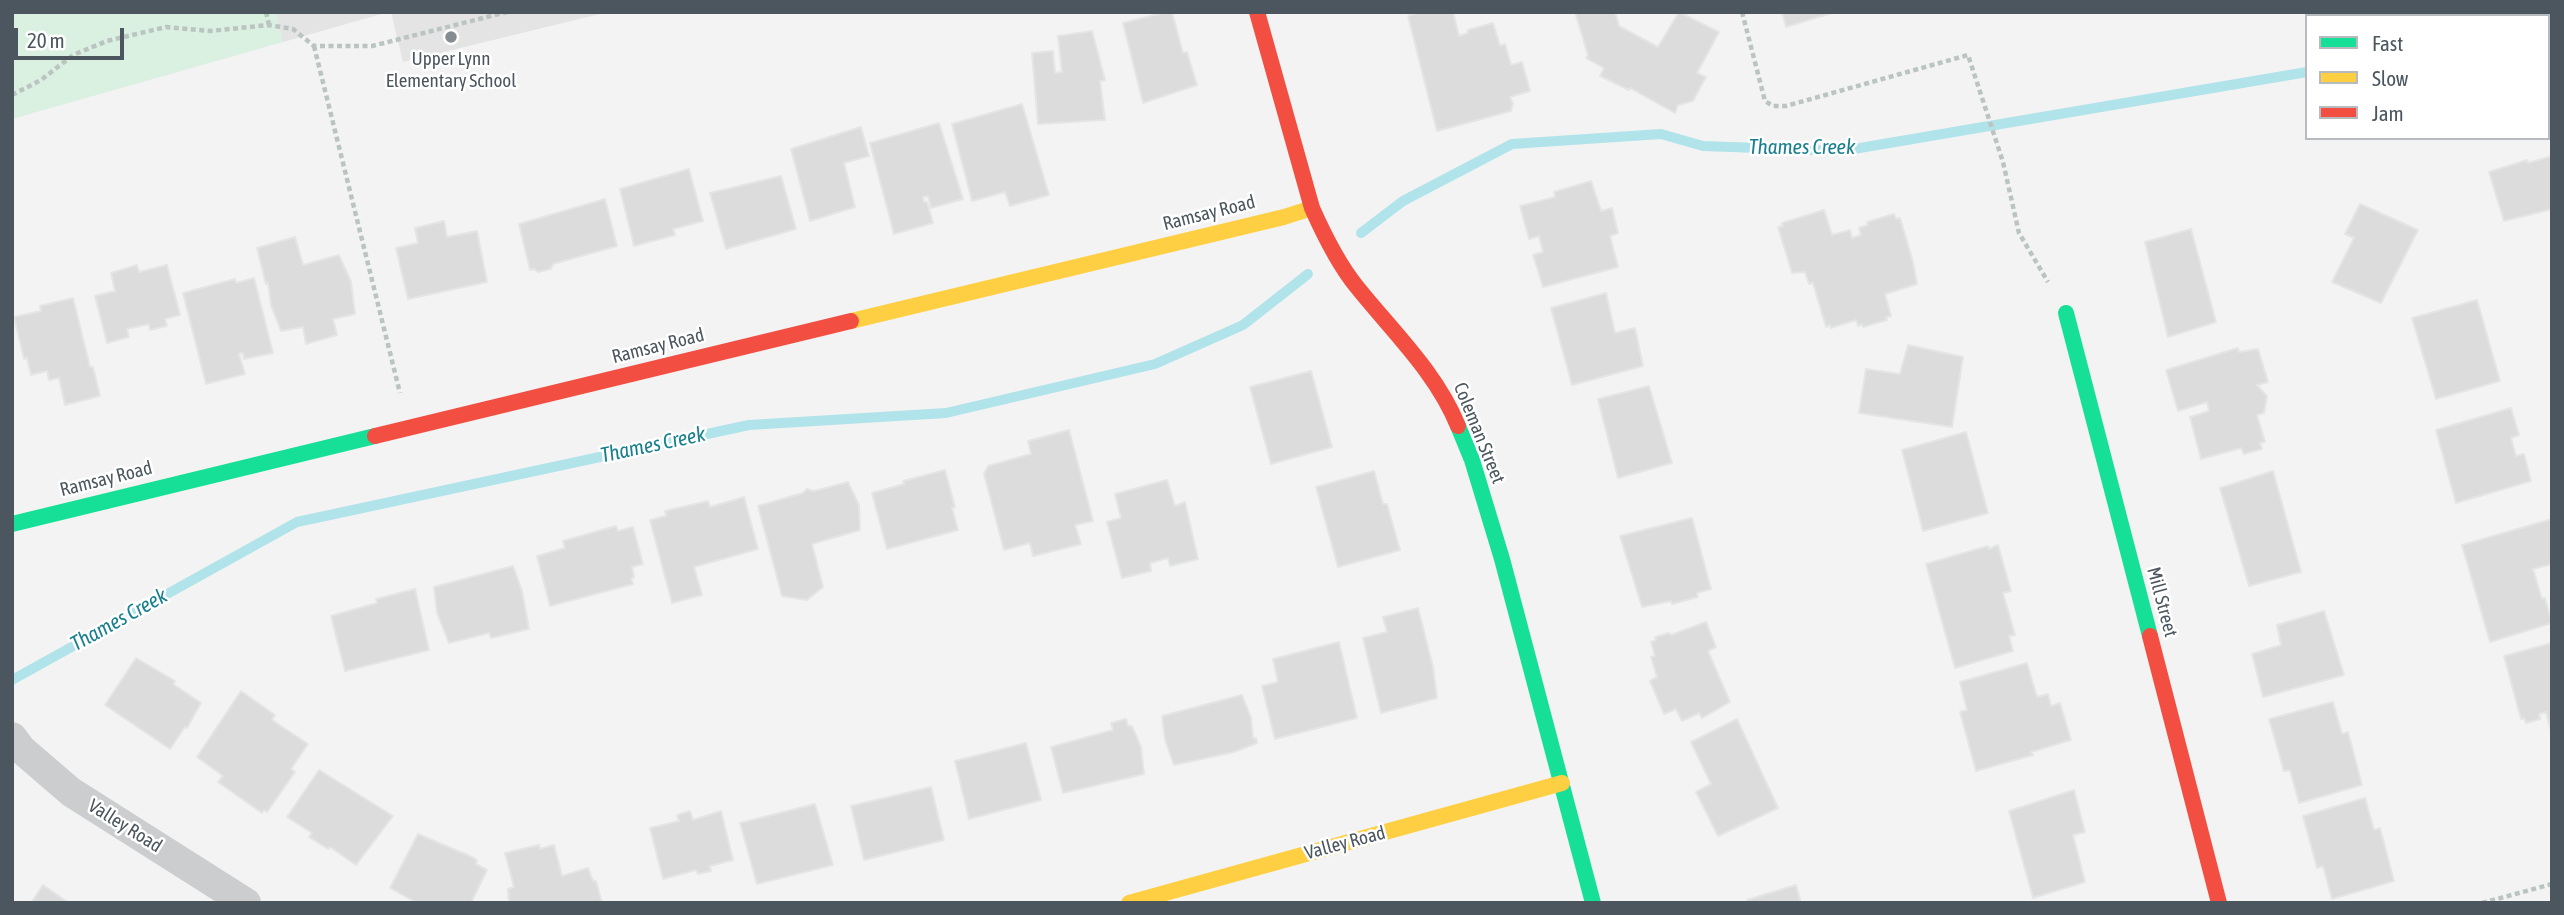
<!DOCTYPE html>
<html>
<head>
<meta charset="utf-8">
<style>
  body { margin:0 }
  #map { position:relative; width:2564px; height:915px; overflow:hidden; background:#f3f3f3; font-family:"Asap Condensed",sans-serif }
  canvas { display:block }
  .frame { position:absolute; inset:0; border:14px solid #4b565e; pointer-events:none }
  .legend { position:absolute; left:2305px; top:14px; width:245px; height:126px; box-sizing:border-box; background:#fff; border:2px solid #b7bbbf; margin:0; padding:9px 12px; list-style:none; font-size:21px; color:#4b565e }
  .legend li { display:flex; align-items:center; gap:14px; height:35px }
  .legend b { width:35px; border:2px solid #b7bbbf }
  .scale { position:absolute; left:14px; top:28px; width:110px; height:32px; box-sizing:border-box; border:4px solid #4b565e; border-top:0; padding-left:9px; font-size:21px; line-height:24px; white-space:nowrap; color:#4b565e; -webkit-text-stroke:5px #fff; paint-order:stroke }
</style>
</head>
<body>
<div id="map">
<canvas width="2564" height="915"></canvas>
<div class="frame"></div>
<ul class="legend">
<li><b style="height:9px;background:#16e098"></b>Fast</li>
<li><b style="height:9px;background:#ffcf43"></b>Slow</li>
<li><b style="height:9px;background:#f24e42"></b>Jam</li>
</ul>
<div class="scale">20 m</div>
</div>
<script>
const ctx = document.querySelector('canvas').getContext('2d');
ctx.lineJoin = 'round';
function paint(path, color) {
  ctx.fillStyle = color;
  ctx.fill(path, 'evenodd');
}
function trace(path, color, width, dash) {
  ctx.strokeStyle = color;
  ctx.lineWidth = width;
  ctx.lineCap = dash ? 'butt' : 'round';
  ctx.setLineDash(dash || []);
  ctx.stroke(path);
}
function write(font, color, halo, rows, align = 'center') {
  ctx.font = font + ' "Asap Condensed",sans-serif';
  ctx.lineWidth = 5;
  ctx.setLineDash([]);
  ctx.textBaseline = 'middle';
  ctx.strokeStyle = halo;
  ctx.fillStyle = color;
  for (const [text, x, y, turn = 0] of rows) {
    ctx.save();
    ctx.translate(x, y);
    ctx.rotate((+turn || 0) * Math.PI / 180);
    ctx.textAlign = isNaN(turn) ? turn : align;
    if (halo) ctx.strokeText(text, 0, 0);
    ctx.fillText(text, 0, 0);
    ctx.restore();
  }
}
paint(new Path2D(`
  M275 12H388L283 42Z
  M391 12H608L403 62Z`), '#e5e4e4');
paint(new Path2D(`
  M12 12H275L283 42 12 119Z`), '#daf0e0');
trace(new Path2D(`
  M2548 16 2552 14
  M1361 233 1403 201 1512 144 1661 134 1703 146 1842 151 2307 72
  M12 680 297 522 749 425 946 413 1155 364 1243 325 1308 274`), '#b1e3ea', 10);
const building = new Path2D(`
  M1167 12H1172L1183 53 1187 52 1197 85 1143 103 1123 23Z
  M1420 12H1453L1459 36 1468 33V30L1493 23 1500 46 1505 44 1511 65 1522 62 1530 91 1510 97 1513 104 1511 111 1437 131 1408 16Z
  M1575 12H1615L1619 26 1658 47 1679 12 1719 32 1697 73 1706 77 1693 101 1678 105 1675 113 1630 88 1629 90 1600 76 1604 68 1586 58 1588 55Z
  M1782 12H1835L1786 27Z
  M1092 31 1105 80 1100 81 1105 120 1038 124 1032 53 1053 51 1055 73 1062 72 1058 36Z
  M1022 104 1049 195 1010 206 1005 192 972 201 952 124Z
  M939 123 963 199 931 208 928 196 923 197 924 202H927L933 223 894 234 870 143Z
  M861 127 869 156 844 163 855 207 810 221 791 149Z
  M2552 156V209L2504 221 2489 172 2527 160 2528 163Z
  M689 169 703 221 673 229 675 235 634 246 620 189Z
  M781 176 796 229 726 249 710 193Z
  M1591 181 1601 211 1612 208 1618 233 1610 236 1618 267 1543 287 1533 255 1543 252 1539 236 1529 239 1520 206 1555 197 1554 192Z
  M605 199 617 246 553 264 551 269 538 272 534 269 530 270 519 224Z
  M2360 204 2418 230 2381 303 2332 282 2354 238 2345 234Z
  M1824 210 1832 235 1850 230 1852 238 1861 235 1859 228 1868 225 1867 222 1894 214 1896 219 1900 218 1913 262 1917 284 1885 294 1891 316 1886 317 1887 320 1863 327 1862 324 1858 326 1856 320 1831 328 1830 325 1826 327 1813 283 1809 284 1805 272 1792 273 1778 227 1783 226 1782 223Z
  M444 221 447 237 477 231 487 282 408 299 396 248 418 243 415 228Z
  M2191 229 2216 322 2168 337 2145 242Z
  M295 237 303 265 339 255 351 282 355 314 333 319 337 335 306 344 303 327 281 331 271 305 268 283 266 284 257 248Z
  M137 265 139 272 167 265 180 315 165 319 167 326 150 330 149 324 127 329 129 337 107 343 95 296 115 291 111 273Z
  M254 278 273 353 244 359 243 353 239 354 245 374 206 384 183 293 235 279 236 283Z
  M1606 293 1615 333 1635 328 1643 366 1572 385 1551 308Z
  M73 298 90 367H93L100 396 65 405 59 378 49 380 47 371 31 375 27 358 24 359 14 317 41 311 40 306Z
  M2477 300 2500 381 2436 399 2412 318Z
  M1908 345 1963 357 1952 427 1859 413 1866 369 1900 374Z
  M2238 348 2239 352 2258 349 2268 382 2257 385 2267 396 2264 413 2257 415 2265 442 2260 443 2262 449 2244 454 2241 448 2201 459 2190 417 2209 411 2207 402 2178 411 2166 370Z
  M1311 371 1332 447 1271 464 1250 387Z
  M1649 386 1672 463 1618 478 1598 399Z
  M2511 408 2519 435 2511 438 2516 456 2524 454 2531 481 2456 503 2436 430Z
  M1069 430 1093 521 1075 525 1081 544 1033 556 1030 543 1004 550 984 474 988 466 1031 454 1028 441Z
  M1966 432 1988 513 1923 531 1902 450Z
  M945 470 955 507 952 508 958 530 887 549 872 493 904 484 903 481Z
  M1374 471 1383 504H1387L1400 550 1338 567 1316 487Z
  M2273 471 2301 572 2249 586 2220 488Z
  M1167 480 1175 506 1185 502 1198 559 1170 566 1168 558 1150 563 1151 571 1122 578 1107 522 1121 518 1115 494Z
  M848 482 859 505 860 530 812 544 823 587 807 600 782 596 758 506 803 493 807 489 814 491Z
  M744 497 758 549 694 567 702 595 672 603 650 520 666 516 665 511 708 501 710 507Z
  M1692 518 1711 589 1697 593 1698 597 1672 604 1671 601 1642 607 1620 536Z
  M2552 519V564L2533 569 2542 599 2545 598 2552 623 2490 642 2462 545Z
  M616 526 618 531 633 527 643 564 632 567 634 577 631 579 633 584 550 606 537 556 565 548 563 541Z
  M1998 545 2011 591 2003 593 2015 635 2009 636 2013 651 1955 668 1926 564 1988 546 1989 549Z
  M513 566 522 591 529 629 491 638 489 633 449 643 437 613 434 587Z
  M415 589 429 650 345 671 331 616 377 603 376 599Z
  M1418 608 1433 667 1437 698 1381 713 1363 638 1387 632 1383 617Z
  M2324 611 2344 675 2263 697 2252 654 2281 645 2277 625Z
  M1706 622 1716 647 1708 651 1730 702 1702 718 1699 713 1682 721 1676 709 1664 714 1650 681 1657 677 1651 657 1655 656 1651 642 1656 640 1655 637 1669 633 1671 635Z
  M1339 642 1357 718 1275 739 1262 686 1278 682 1273 659Z
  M2552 643V731H2551L2546 712 2539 714 2540 719 2526 723 2524 718 2521 719 2504 656Z
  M136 658 175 681 173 684 201 703 187 728 185 727 170 749 105 705Z
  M2027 663 2037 697 2048 694 2051 706 2060 703 2071 740 2031 752 2033 755 1976 771 1960 712 1967 710 1960 682Z
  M241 691 275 715 272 720 308 744 291 769 295 772 267 812 264 810 262 813 218 782 223 776 197 757Z
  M1242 695 1251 718 1253 738H1256L1257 743 1234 752 1174 765 1165 740 1162 716Z
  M2333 702 2342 734 2348 732 2362 785 2299 803 2290 770 2284 771 2269 719Z
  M1126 719 1128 726H1132L1141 747 1144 774 1063 793 1051 747 1113 730 1111 723Z
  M1737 719 1778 808 1718 836 1696 792 1711 784 1691 742Z
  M1026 743 1041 800 969 819 955 761Z
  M319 770 393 816 356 865 330 847 328 849 309 837 312 833 287 817Z
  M931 787 944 840 864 860 851 806Z
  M2074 790 2085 832 2073 835 2085 882 2033 898 2009 811Z
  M2365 798 2374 830 2380 828 2394 881 2332 899 2323 866 2317 868 2303 816Z
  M815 804 833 865 757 884 740 823Z
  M690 811 693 820 721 811 733 860 710 866 711 871 698 874 696 870 663 879 650 828 679 821 677 815Z
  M418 834 470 856 477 860 476 864 487 870 471 903H417L390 888Z
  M539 845 540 849 554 845 562 876 588 868 593 881H596L602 903H509L508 889 514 887 505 853Z
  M43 885 69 903H31Z
  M1796 885 1801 903H1747V900Z`);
paint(building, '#dcdcdd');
trace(building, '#e4e5e5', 2);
trace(new Path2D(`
  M266 12 269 25
  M1742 12 1765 101 1773 106H1786L1968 55 2003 162 2019 233 2048 282
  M314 46 400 393
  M12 95 41 80 73 55 107 41 166 27 210 31 269 25 293 29 314 46H372L507 12
  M2482 903 2552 884`), '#bac4c0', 4.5, [5, 3.5]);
trace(new Path2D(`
  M12 737 21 749 71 792 246 903`), '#cbcdce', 30);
trace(new Path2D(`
  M2066 313 2150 636
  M1458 426 1472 460 1502 559 1593 903
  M12 524 375 436`), '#16e098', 16);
trace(new Path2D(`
  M851 321 1284 217 1312 208
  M1129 903 1562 783`), '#ffcf43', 16);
trace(new Path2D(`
  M1257 12 1312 208C1324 235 1338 264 1357 287 1393 332 1436 372 1458 426
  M375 436 851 321
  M2150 636 2219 903`), '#f24e42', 16);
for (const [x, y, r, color] of [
  [451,37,7,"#868d92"]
]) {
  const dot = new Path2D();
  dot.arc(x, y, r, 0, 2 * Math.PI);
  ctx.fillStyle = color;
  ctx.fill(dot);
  trace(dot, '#fff', 2.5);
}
write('19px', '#4b565e', '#fff', [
  ["Upper Lynn",451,59],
  ["Elementary School",451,81]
]);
write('19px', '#4b565e', '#fff', [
  ["Ramsay Road",1209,213,-14],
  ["Ramsay Road",658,346,-14],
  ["Coleman Street",1479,433,68],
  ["Ramsay Road",106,479,-14],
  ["Mill Street",2162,602,75],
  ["Valley Road",125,826,32],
  ["Valley Road",1345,843,-15]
]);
write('italic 21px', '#177f8d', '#fff', [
  ["Thames Creek",1802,147],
  ["Thames Creek",653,445,-12],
  ["Thames Creek",119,620,-29]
]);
</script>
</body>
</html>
